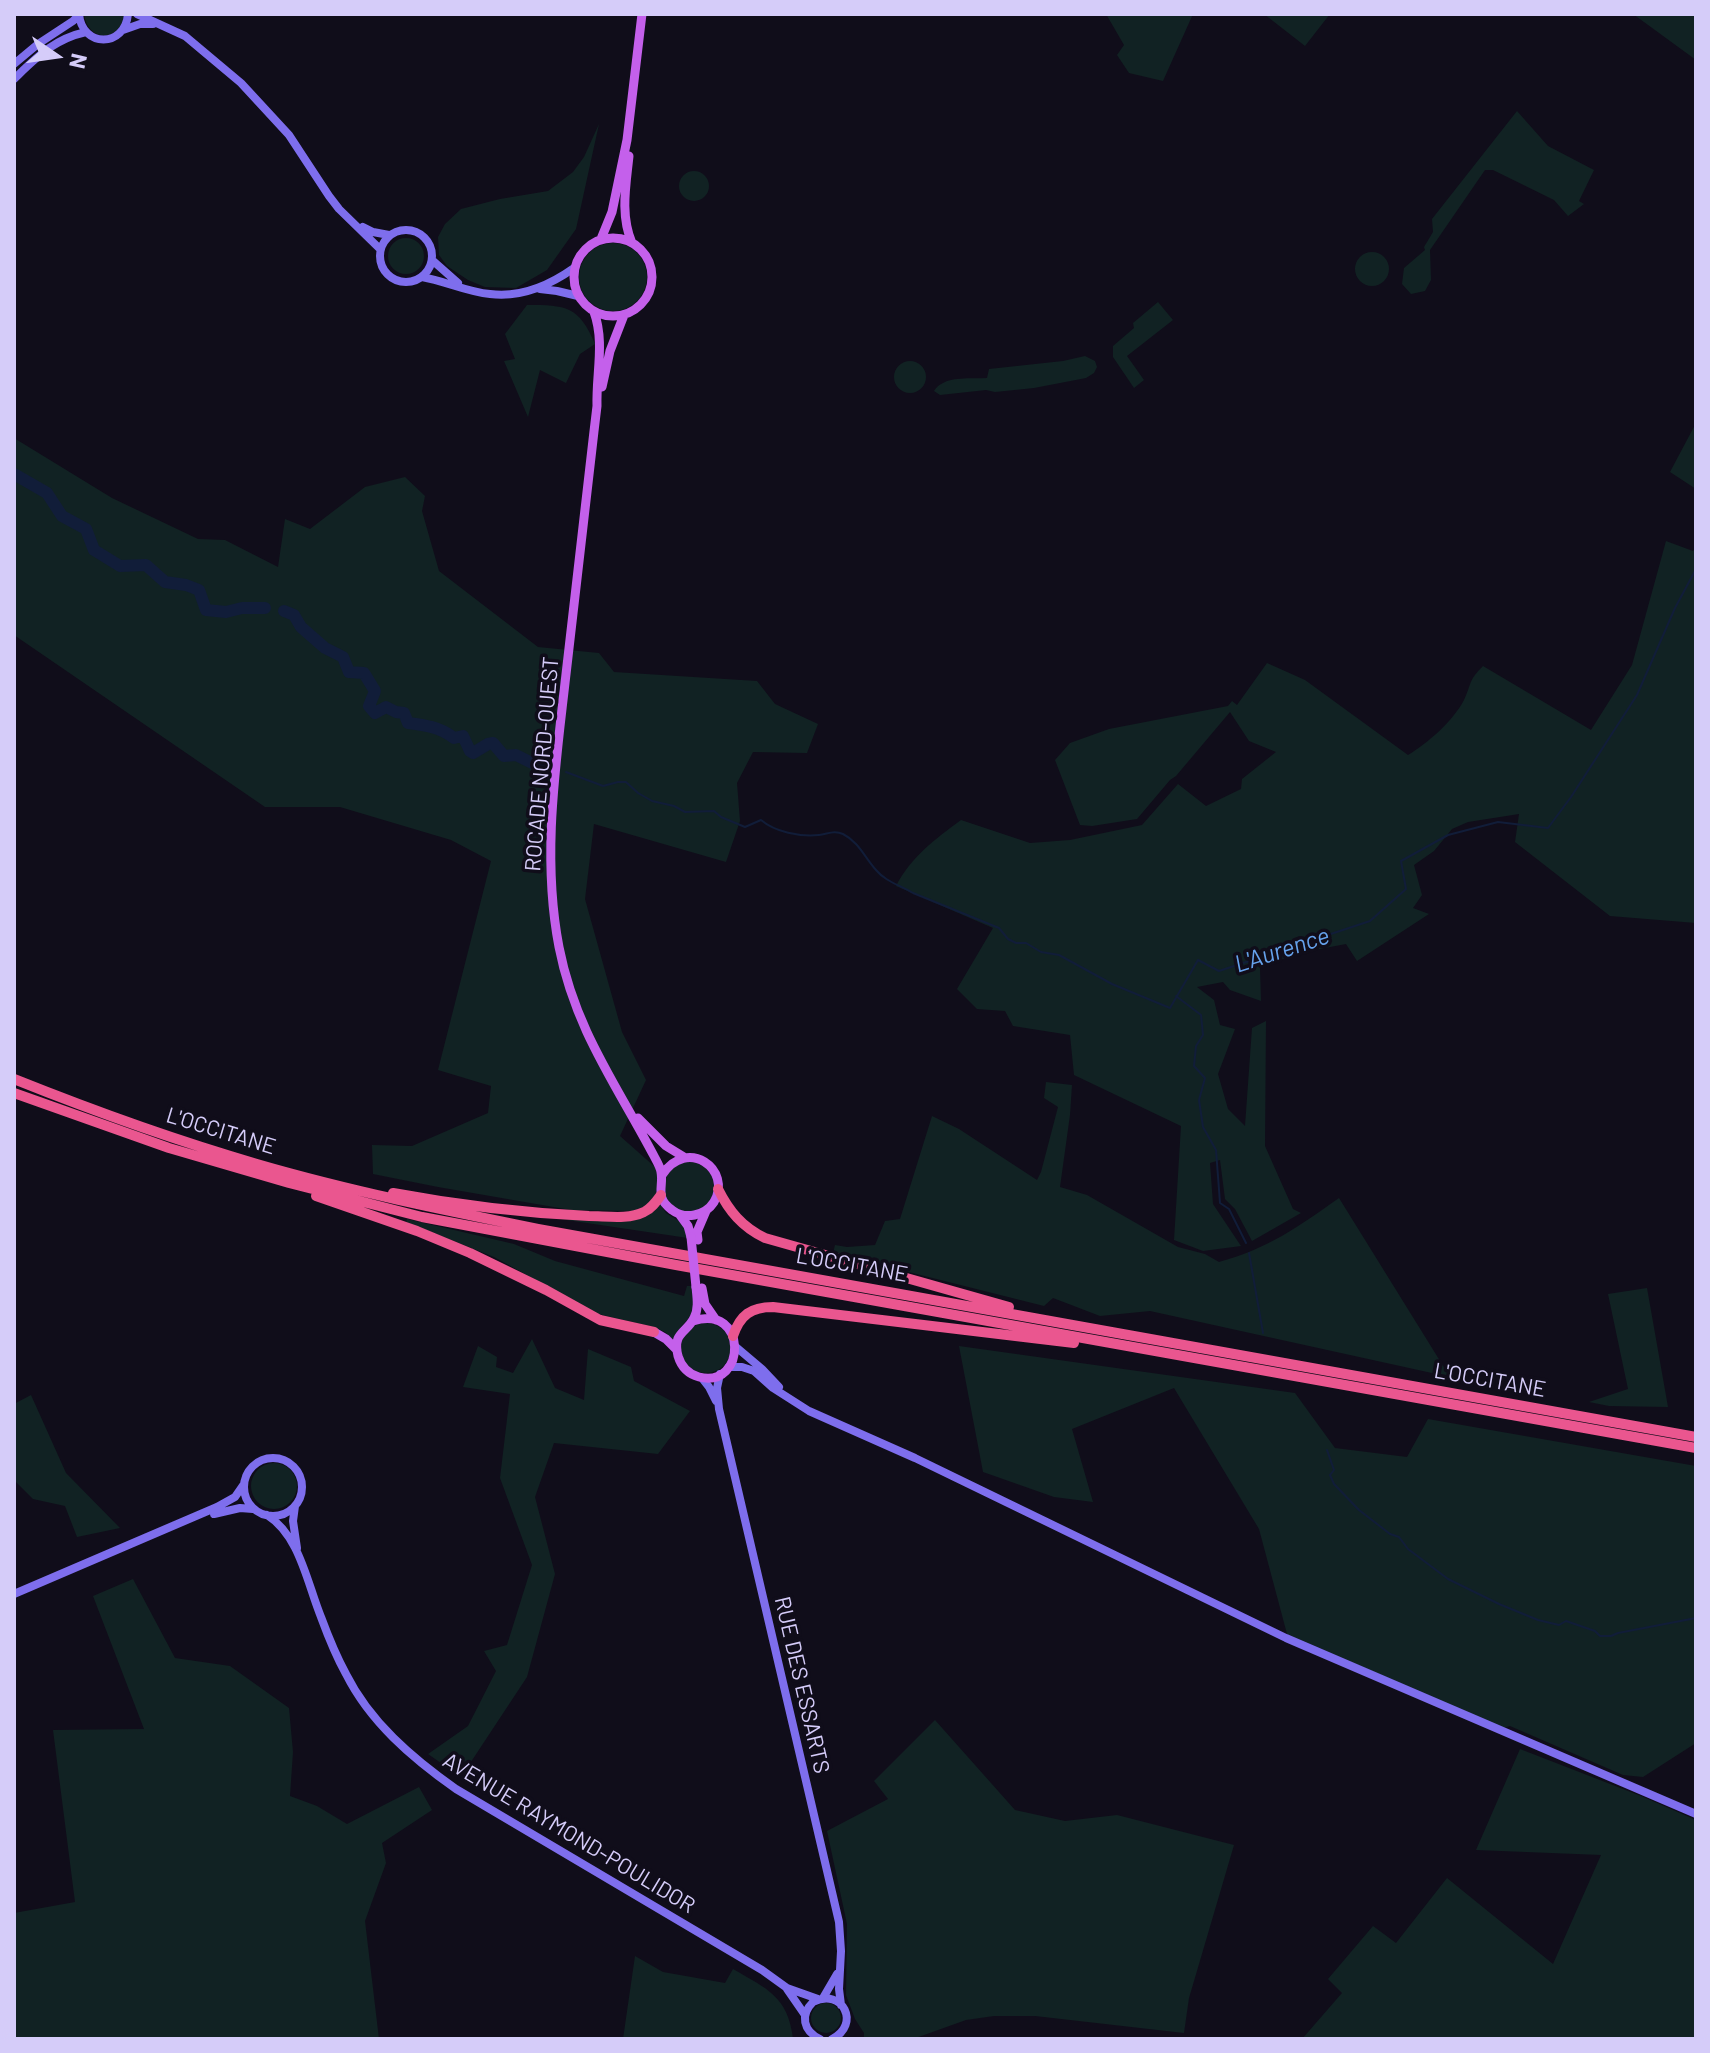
<!DOCTYPE html>
<html>
<head>
<meta charset="utf-8">
<style>
  body { margin:0 }
  #map { position:relative; width:1710px; height:2053px; overflow:hidden; background:#100d1a; font-family:Barlow,sans-serif }
  canvas { display:block }
  .frame { position:absolute; inset:0; border:16px solid #d5ccf9; pointer-events:none }
  .north { position:absolute; left:16px; top:16px; width:80px; height:80px; -webkit-text-stroke:6px #100d1a; paint-order:stroke; rotate:103deg; font-size:22px; font-weight:700; line-height:32px; text-align:center; color:#d5ccf9 }
  .north::after { content:''; display:block; margin:auto; width:28px; height:36px; background:#d5ccf9; clip-path:polygon(50% 0,100% 100%,50% 72%,0 100%) }
</style>
</head>
<body>
<div id="map">
<canvas width="1710" height="2053"></canvas>
<div class="frame"></div>
<div class="north">N</div>
</div>
<script>
const ctx = document.querySelector('canvas').getContext('2d');
ctx.lineJoin = 'round';
function paint(path, color) {
  ctx.fillStyle = color;
  ctx.fill(path, 'evenodd');
}
function trace(path, color, width, dash) {
  ctx.strokeStyle = color;
  ctx.lineWidth = width;
  ctx.lineCap = dash ? 'butt' : 'round';
  ctx.setLineDash(dash || []);
  ctx.stroke(path);
}
function write(font, color, halo, rows, align = 'center') {
  ctx.font = font + ' Barlow,sans-serif';
  ctx.lineWidth = 7;
  ctx.setLineDash([]);
  ctx.textBaseline = 'middle';
  ctx.strokeStyle = halo;
  ctx.fillStyle = color;
  for (const [text, x, y, turn = 0] of rows) {
    ctx.save();
    ctx.translate(x, y);
    ctx.rotate((+turn || 0) * Math.PI / 180);
    ctx.textAlign = isNaN(turn) ? turn : align;
    if (halo) ctx.strokeText(text, 0, 0);
    ctx.fillText(text, 0, 0);
    ctx.restore();
  }
}
paint(new Path2D(`
  M84 14H125C120 42 88 43 84 14Z
  M1106 14H1193L1163 81 1129 73 1117 55 1124 45Z
  M1264 14H1330L1305 46Z
  M1633 14H1696V60Z
  M1517 111 1548 146 1594 170 1579 201 1584 204 1568 216 1554 200 1493 170H1485L1430 250 1431 280 1425 291 1411 294 1402 284 1404 268 1425 250 1424 247 1433 232 1432 219Z
  M599 124 576 229 547 270 516 288 485 287 468 280 447 266 439 255 438 237 445 224 461 209 500 199 548 191 573 172 584 157Z
  M679 186a15 15 0 1 1 30 0a15 15 0 1 1-30 0Z
  M388 256a18 18 0 1 1 36 0a18 18 0 1 1-36 0Z
  M579 277a34 34 0 1 1 68 0a34 34 0 1 1-68 0Z
  M1355 269a17 17 0 1 1 34 0a17 17 0 1 1-34 0Z
  M1158 302 1173 320 1127 356 1144 380 1134 388 1113 357V346L1134 328 1133 323Z
  M527 305C566 305 579 306 595 344L580 354 566 383 540 370 528 417 504 361 515 359 505 334Z
  M1085 356 1095 361 1097 367 1094 373 1086 378 1034 388 995 392 986 390 940 395 934 391C944 375 970 379 987 378L989 369 1063 361Z
  M894 377a16 16 0 1 1 32 0a16 16 0 1 1-32 0Z
  M1696 423V489L1670 472Z
  M14 438 112 498 198 539 225 540 278 567 285 519 310 529 365 487 405 477 425 496 422 511 439 571 538 647 599 653 614 672 757 681 775 704 818 724 807 753 753 752 737 783 740 821 726 862 594 824 585 899 622 1032 646 1080 620 1136 655 1167 658 1177 656 1196 647 1207 635 1211 571 1210 438 1187 373 1174 372 1145 412 1146 488 1113 491 1086 438 1070 491 861 451 840 340 807H265L14 635Z
  M1666 541 1693 551 1696 546V923L1610 916 1515 842 1519 814 1468 822 1452 829 1434 851 1414 865 1422 895 1413 908 1429 914 1357 961 1346 944 1299 953 1260 968 1261 1001 1230 990 1223 982 1197 987 1214 1000 1220 1025 1235 1029 1218 1074 1228 1109 1245 1126 1252 1028 1266 1021 1265 1146 1293 1209 1301 1213 1252 1241 1235 1209 1225 1199 1220 1160 1210 1163 1213 1204 1241 1246 1203 1251 1174 1240 1181 1126 1074 1075 1070 1035 1013 1026 1005 1011 977 1009 957 989 993 928 896 886C912 856 934 840 961 820L1030 843 1070 840 1142 825 1178 784 1206 806 1241 789 1242 779 1276 752 1249 741 1230 712 1176 776 1170 780 1137 819 1092 826 1080 825 1055 760 1070 743 1109 729 1228 706 1232 701 1237 705 1267 663 1305 680 1408 755C1428 743 1453 721 1464 700 1472 683 1468 681 1483 666L1591 730 1632 665Z
  M1046 1082 1072 1085 1070 1115 1060 1187 1087 1195 1178 1247 1205 1254 1219 1262C1269 1248 1298 1227 1339 1198L1450 1377 1150 1311 1100 1316 1053 1298 1044 1306 833 1253 835 1245 847 1247 875 1245 885 1221 900 1219 932 1116 959 1129 1037 1180 1041 1172 1058 1107 1044 1098Z
  M664 1187a25 25 0 1 1 50 0a25 25 0 1 1-50 0Z
  M660 1204 666 1213 684 1224 688 1238 560 1219 644 1217 654 1211Z
  M407 1219 514 1244 555 1261 684 1296 687 1286H693C694 1297 696 1310 688 1319 682 1326 677 1330 673 1340L665 1332 654 1327 598 1314 494 1257 406 1222Z
  M1647 1288 1668 1407 1609 1406 1589 1402 1628 1389 1608 1294Z
  M681 1348a25 25 0 1 1 50 0a25 25 0 1 1-50 0Z
  M532 1339 555 1388 584 1400 588 1349 631 1367 634 1381 690 1411 658 1454 554 1443 535 1497 555 1574 527 1677 461 1777 428 1754 468 1726 496 1671 484 1651 507 1645 532 1565 500 1478 510 1394 463 1387 478 1346 497 1357 496 1367 513 1373Z
  M959 1346 1295 1393 1335 1448 1407 1457 1428 1419 1696 1466V1743L1643 1777 1623 1775 1510 1726 1503 1728 1287 1634 1259 1529 1174 1388 1072 1429 1093 1502 1054 1497 983 1472Z
  M31 1395 66 1473 120 1528 77 1537 65 1506 33 1499 14 1480V1404Z
  M251 1486a23 23 0 1 1 46 0a23 23 0 1 1-46 0Z
  M133 1579 175 1658 230 1666 289 1708 293 1752 290 1796 317 1806 347 1824 419 1787 432 1810 382 1843 386 1863 365 1921 379 2039H14V1913L75 1902 53 1730 144 1729 93 1596Z
  M935 1720 1015 1810 1065 1821 1117 1815 1234 1845 1189 1998 1184 2033 1035 2016H994L966 2020 913 2039H864V2033L855 2019 846 1995 847 1924 827 1831 888 1799 874 1781Z
  M1520 1749 1641 1796 1696 1820V2039H1302L1342 1993 1328 1979 1373 1926 1396 1943 1447 1878 1553 1964 1601 1855 1476 1850Z
  M635 1956 663 1972 725 1983 733 1969C767 1989 788 1996 793 2039H623Z
  M811 2018a15 15 0 1 1 30 0a15 15 0 1 1-30 0Z`), '#112223');
trace(new Path2D(`
  M566 772 603 786 618 782H626L638 793 652 801 674 806 685 812 714 811 721 817 745 827 761 820C775 832 800 837 819 835 828 834 834 830 843 834 859 842 865 858 876 870 886 882 900 885 913 893L999 928 1008 939 1016 943H1026L1041 952 1059 955 1112 984 1170 1008 1198 960 1219 971 1370 921 1406 889 1401 861 1448 835 1498 822 1548 828 1571 797 1637 695 1675 608 1696 569
  M1176 996 1201 1015 1203 1035 1196 1046 1194 1066 1205 1078 1199 1100 1203 1127 1216 1150 1220 1203 1229 1209 1246 1243
  M1249 1253 1263 1333
  M1327 1450 1334 1470 1330 1475 1334 1484 1359 1510 1390 1534 1399 1537 1408 1549 1448 1579 1499 1604 1538 1620 1559 1625 1566 1621 1595 1631 1600 1636H1611L1618 1633 1696 1618`), '#111d39', 2);
trace(new Path2D(`
  M14 474 47 493 62 516 86 529 94 550 120 566 146 565 165 582 186 585 199 590 206 610 226 612 242 608H265
  M284 611 294 615 301 627 325 648 343 657 349 672 364 673 375 691 369 706 375 713 386 707 396 712 404 713 408 723C425 725 440 727 454 738L463 736 470 751 473 753 488 744 493 743 504 756 516 755 532 763 542 765`), '#111d39', 12);
trace(new Path2D(`
  M79 14C82 48 125 48 128 14
  M137 14 185 36 241 83 289 135 329 196 339 209 380 249
  M123 30 140 24H153
  M14 64 38 44 73 21 79 15
  M14 79C37 57 54 39 86 32
  M363 227 373 232 389 235
  M380 256a26 26 0 1 1 52 0a26 26 0 1 1-52 0Z
  M432 260 458 283
  M422 277C445 281 467 292 490 294 521 298 550 285 574 268
  M540 289 557 291 578 296
  M736 1347 762 1369 779 1387
  M729 1367H742L754 1371 773 1388 809 1411 915 1458 1286 1638 1696 1814
  M720 1374 717 1388 719 1409 839 1922 841 1951 839 1989 841 2005
  M702 1378 709 1387 716 1401
  M244 1487a29 29 0 1 1 58 0a29 29 0 1 1-58 0Z
  M295 1506 293 1521 297 1548
  M214 1514 240 1508 253 1509
  M267 1515C300 1536 307 1583 321 1617 328 1636 336 1656 346 1674 370 1722 412 1758 456 1789L762 1970 787 1988 818 1999
  M14 1594 217 1507 235 1497 244 1484
  M787 1989 805 2015
  M823 1998 837 1974
  M820 2039C803 2031 800 2015 813 2002 843 1987 861 2025 832 2039`), '#7e6eed', 8);
trace(new Path2D(`
  M629 156C626 185 620 215 632 243
  M574 277a39 39 0 1 1 78 0a39 39 0 1 1-78 0Z
  M601 239 612 212 627 140 642 14
  M594 312C605 342 596 374 597 406 586 498 576 590 565 683 555 771 542 859 559 947 575 1029 616 1084 654 1156 656 1160 660 1166 661 1172 664 1187 654 1197 672 1210 685 1220 705 1216 714 1202 733 1170 687 1136 662 1175
  M602 387 610 351 624 315
  M638 1118 666 1146 684 1157
  M680 1215 688 1226 691 1237
  M698 1240 697 1232 706 1211
  M702 1288 705 1304 716 1320
  M693 1321C748 1303 747 1389 699 1377 688 1374 681 1366 678 1356 672 1332 687 1333 694 1318 699 1309 697 1297 696 1287
  M654 1332 666 1339 677 1350`), '#c460eb', 9);
trace(new Path2D(`
  M14 1079C94 1111 174 1140 257 1164 350 1191 444 1210 538 1229L1696 1437
  M14 1093 169 1148 289 1183 422 1217 676 1265 1696 1448
  M718 1189C729 1211 742 1227 765 1238L1009 1307
  M393 1193C457 1205 523 1213 589 1216 606 1216 628 1220 644 1212 651 1209 656 1202 661 1195
  M316 1196 417 1231 470 1253 546 1290 600 1320 654 1332
  M733 1336C740 1315 751 1307 773 1307L1074 1343`), '#ea568f', 10);
trace(new Path2D(`
  M691 1237 696 1287`), '#c460eb', 9);
write('22px', '#d5ccf9', '#100d1a', [
  ["ROCADE NORD-OUEST",542,764,-85],
  ["L'OCCITANE",221,1131,17],
  ["L'OCCITANE",852,1265,10],
  ["L'OCCITANE",1490,1380,10],
  ["RUE DES ESSARTS",802,1685,77],
  ["AVENUE RAYMOND-POULIDOR",569,1833,31]
]);
write('italic 24px', '#66a2ec', '#100d1a', [
  ["L'Aurence",1282,950,-18]
]);
</script>
</body>
</html>
